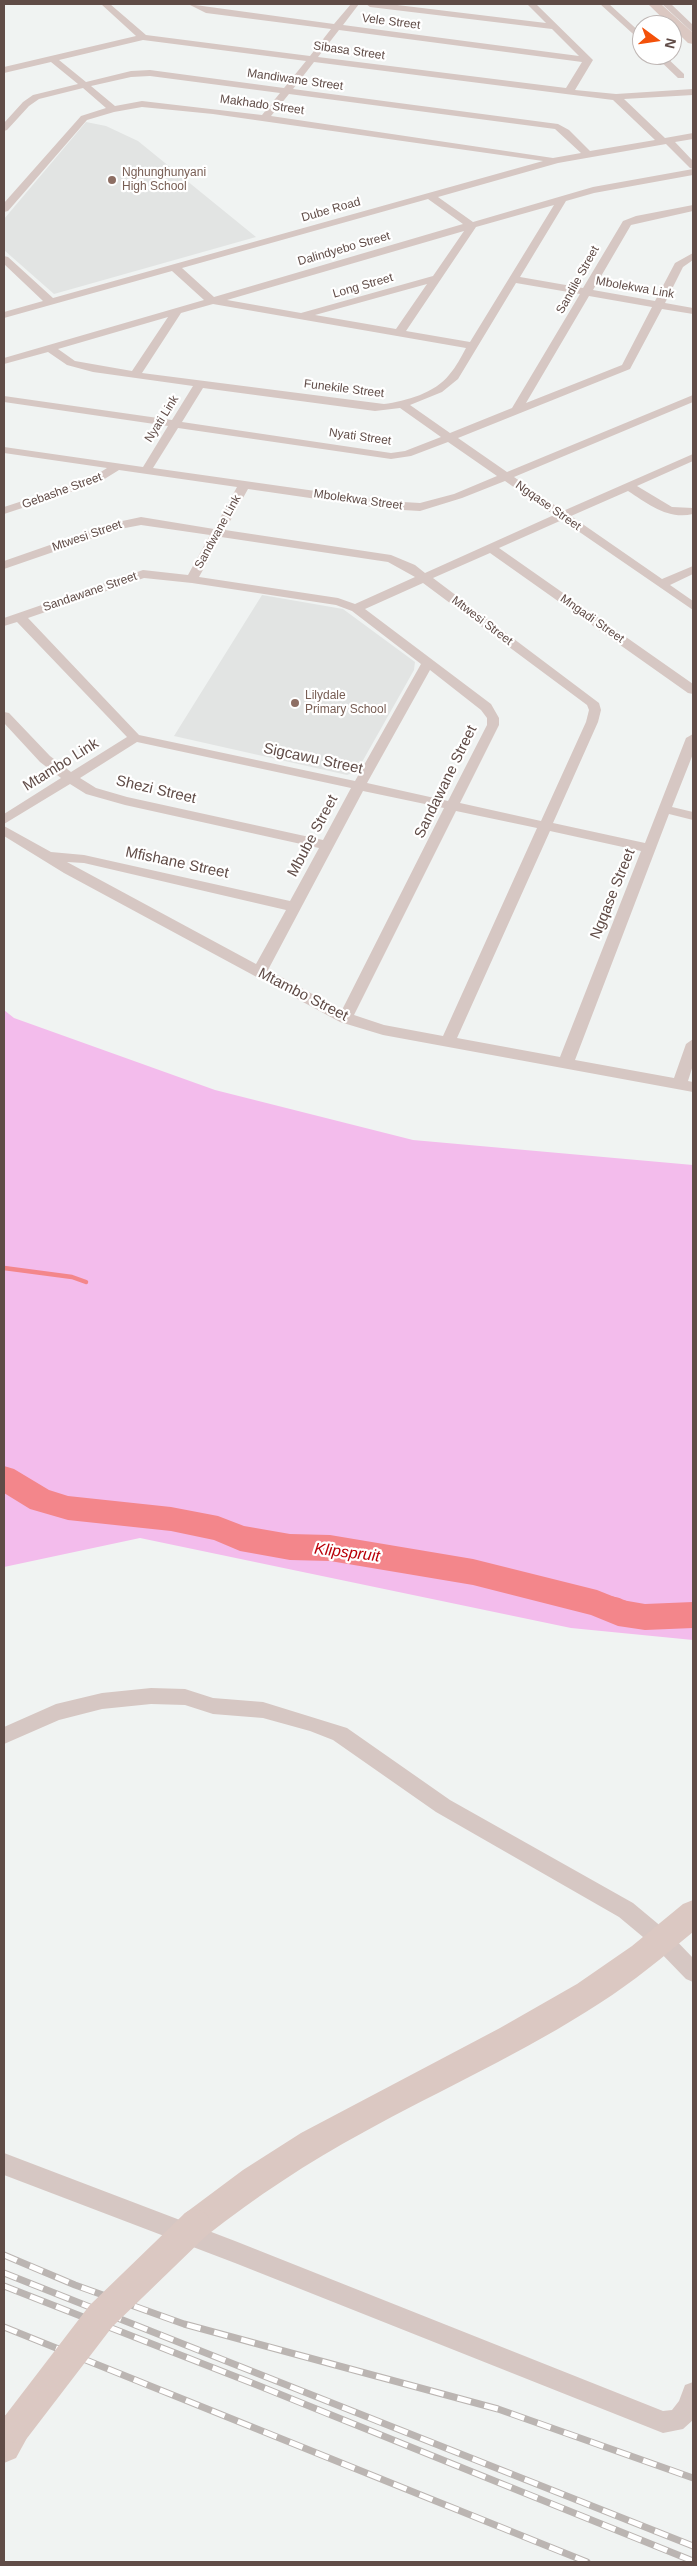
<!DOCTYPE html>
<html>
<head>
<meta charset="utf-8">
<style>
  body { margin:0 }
  #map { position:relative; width:697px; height:2566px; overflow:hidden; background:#f0f3f2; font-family:Helvetica,sans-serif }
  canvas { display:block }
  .frame { position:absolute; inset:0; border:5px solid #604c47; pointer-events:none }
  .north { position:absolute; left:632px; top:15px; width:50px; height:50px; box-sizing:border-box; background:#fff; border:1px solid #bfb7b5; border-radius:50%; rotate:104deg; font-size:14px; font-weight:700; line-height:20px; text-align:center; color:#604c47 }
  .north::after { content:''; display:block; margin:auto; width:18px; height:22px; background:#f3510a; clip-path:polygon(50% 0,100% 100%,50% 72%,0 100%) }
</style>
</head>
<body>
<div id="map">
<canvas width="697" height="2566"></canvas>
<div class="frame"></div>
<div class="north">N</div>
</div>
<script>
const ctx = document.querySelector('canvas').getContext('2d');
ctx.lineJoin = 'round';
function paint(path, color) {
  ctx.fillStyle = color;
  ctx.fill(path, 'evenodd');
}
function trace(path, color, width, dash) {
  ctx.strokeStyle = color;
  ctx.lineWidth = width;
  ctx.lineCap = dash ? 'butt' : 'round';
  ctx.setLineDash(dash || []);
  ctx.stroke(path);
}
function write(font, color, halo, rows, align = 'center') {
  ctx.font = font + ' Helvetica,sans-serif';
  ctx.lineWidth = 4.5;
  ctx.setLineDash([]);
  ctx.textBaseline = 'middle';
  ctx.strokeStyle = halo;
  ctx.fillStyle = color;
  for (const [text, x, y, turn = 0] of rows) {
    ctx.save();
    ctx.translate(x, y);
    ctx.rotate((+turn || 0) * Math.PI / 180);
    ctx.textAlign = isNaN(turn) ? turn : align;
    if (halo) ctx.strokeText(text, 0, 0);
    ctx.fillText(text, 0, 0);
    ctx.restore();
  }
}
paint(new Path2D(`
  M86 122 106 126 138 141 256 237 54 294 4 250V219Z
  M262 595 343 609 415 662 414 670 357 771 347 775 174 736Z`), '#e2e4e3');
paint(new Path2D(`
  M4 1010 14 1018 215 1090 413 1140 693 1165V1640L571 1628 140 1538 4 1567Z`), '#f3bcec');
trace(new Path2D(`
  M4 1268 72 1277 86 1282
  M584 1599C616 1595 622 1600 649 1617`), '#f3868b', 4.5);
paint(new Path2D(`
  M4 1466 14 1469 49 1490 68 1496 171 1507 218 1516 244 1526 290 1534 330 1535 473 1559 597 1590 622 1600 645 1604 693 1602V1628L645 1630 618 1626 591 1615 473 1585 330 1561 290 1560 240 1551 214 1540 171 1531 68 1520 30 1509 4 1493Z`), '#f3868b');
paint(new Path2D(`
  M101 4H110L146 35 310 56 331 29 206 13 188 4 334 24 351 4H359L343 25 579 56 552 29 370 7 366 4H389L546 23 527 4H536L593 60 575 90 616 94 693 89V95L624 99 665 138 693 133V139L675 142 693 161V169L690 168 666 144 558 163 438 197 473 222 593 187 693 169V175L594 193 566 201 520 277 583 288 623 221 636 216 693 205V211L631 225 593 290 655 301 675 263 693 253V260L683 267 665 303 693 308V314L662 309 630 369 458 438 507 472 693 395V402L514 477 563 511 693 454V461L637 486 672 507 693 508V514C668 520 648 504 628 491L571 516 662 579 693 566V574L670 585 693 601V610L562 520 499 548 693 684V694L688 693 490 553 433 578 599 703 601 710 598 722 553 823 645 843 686 738 693 734V754L672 807 693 812V820L669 814 575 1060 674 1078 686 1044 693 1039V1065L688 1081 693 1082V1092L383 1035 340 1022 64 873 4 836V826L51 852 84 855 290 901 319 848 125 805 86 794 70 784 4 824V814L61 778 40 762 4 723V712L9 713 50 756 71 772 127 737 17 622 4 626V618L143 570 188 575 210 535 141 525 120 529 4 569V561L113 523 141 517 214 529 237 487 119 470 98 483 4 514V507L90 479 107 468 4 453V447L143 467 168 426 4 402V396L172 420 193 386 93 372 67 365 48 352 4 364V358L204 300 172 271 4 318V312L43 301 4 264V256L8 257 53 298 543 161 213 114 142 107 114 112 87 120 8 211 4 212V203L81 116 106 108 83 88 39 99 29 106 7 130 4 131V123L23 102 33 95 78 84 51 62 4 73V67L136 36ZM339 30 582 62 566 88 318 57ZM143 40 306 61 284 88 150 70 131 71 86 82 59 60ZM314 62 613 100 655 140 590 151 569 130 558 124 293 89ZM150 76 280 93 262 115 142 101 115 106 91 86 131 77ZM289 94 555 129 581 153 553 158 271 116ZM428 199 463 224 214 297 182 268ZM554 205 470 342 406 331 476 227ZM464 231 433 276 301 313 227 300ZM516 283 580 294 512 408 450 433 410 405 442 392 458 379ZM427 284 396 329 315 315ZM589 296 652 307 622 365 526 403ZM213 304 466 348C461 357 456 367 449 375 435 393 406 401 384 404L142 373 181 313ZM168 317 132 371 75 361 58 349ZM203 388 375 411 400 408 441 437 405 451 391 453 182 422ZM178 428 391 459 411 456 448 442 497 476 454 494 420 503 386 501 153 468ZM505 481 554 515 425 573 415 565 391 555 225 530 248 489 386 509 420 511 462 498ZM221 537 388 562 415 577 355 604 338 598 199 577ZM144 578 192 583 336 605 352 611 421 664 355 781 139 735 28 618ZM423 583 587 705 589 710 586 722 541 821 460 803 499 725V718L491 704 365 609ZM430 670 481 710 487 718V725L448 801 367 783ZM137 742 351 788 323 840 127 797 96 788 80 778ZM363 791 444 808 342 1010 268 970ZM456 811 537 828 443 1036 384 1025 354 1015ZM550 831 641 851 560 1057 457 1038ZM67 862 84 863 286 910 256 964Z
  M600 4H609L642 34V42Z
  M662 4H671L693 25V33Z
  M654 55H664L684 74V78H678Z
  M151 1688 185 1689 213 1698 263 1702 347 1728 450 1800 633 1903 669 1933 693 1958V1982L686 1979 655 1947 619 1917 436 1812 333 1740 310 1731 263 1718 213 1714 185 1705 151 1704 102 1709 59 1720 4 1744V1727L56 1704 102 1693Z
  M4 2153 235 2241 663 2411 672 2410 679 2401 685 2385 693 2382V2420L683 2429 663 2433 235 2263 4 2175Z`), '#d6c7c3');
paint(new Path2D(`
  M648 4H661L693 33V44L688 43Z
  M693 1900V1932C663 1957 633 1982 600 2003 525 2052 442 2089 364 2132 308 2162 256 2197 206 2236L195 2241 184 2236 179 2225 184 2214 243 2170 301 2133 500 2028 577 1984 632 1946 683 1904Z
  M16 2410 28 2415 33 2427 16 2458 4 2463V2416Z`), '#dbc8c2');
const rail = new Path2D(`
  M4 2255 75 2285 184 2324 498 2409 693 2478
  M4 2273 693 2546
  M4 2286 257 2385 693 2561
  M4 2327 587 2562`);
trace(rail, '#bbb5b2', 7);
trace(rail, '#fff', 5, [14]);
trace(new Path2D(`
  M16 2427 101 2316 195 2225`), '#dbc8c2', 31);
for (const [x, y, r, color] of [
  [112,180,5,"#8d6e63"],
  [295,703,5,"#8d6e63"]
]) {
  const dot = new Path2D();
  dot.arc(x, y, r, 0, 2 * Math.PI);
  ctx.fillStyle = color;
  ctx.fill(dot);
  trace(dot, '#fff', 2);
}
write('12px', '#604c47', '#fff', [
  ["Vele Street",391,22,7],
  ["Sibasa Street",349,51,8],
  ["Mandiwane Street",295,80,8],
  ["Makhado Street",262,105,8],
  ["Dube Road",331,210,-16],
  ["Dalindyebo Street",344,249,-16],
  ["Sandile Street",578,280,-61],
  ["Long Street",363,286,-16],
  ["Mbolekwa Link",635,288,10],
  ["Funekile Street",344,389,7],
  ["Nyati Link",162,419,-58],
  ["Nyati Street",360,437,8],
  ["Gebashe Street",62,491,-20],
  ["Mbolekwa Street",358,500,8],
  ["Ngqase Street",548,506,35],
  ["Sandwane Link",218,532,-61],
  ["Mtwesi Street",87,536,-19],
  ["Sandawane Street",90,592,-19],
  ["Mngadi Street",592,619,35],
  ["Mtwesi Street",482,621,37]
]);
write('12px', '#785e54', '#fff', [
  ["Nghunghunyani",122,173],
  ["High School",122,187],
  ["Lilydale",305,696],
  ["Primary School",305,710]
], 'left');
write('15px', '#604c47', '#fff', [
  ["Sigcawu Street",313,759,12],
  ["Mtambo Link",61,765,-32],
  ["Sandawane Street",446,782,-64],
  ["Shezi Street",156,790,13],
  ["Mbube Street",313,836,-62],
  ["Mfishane Street",177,863,12],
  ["Ngqase Street",613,894,-68],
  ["Mtambo Street",303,995,27]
]);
write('italic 16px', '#b90109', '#fff', [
  ["Klipspruit",347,1553,7]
]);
</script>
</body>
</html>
